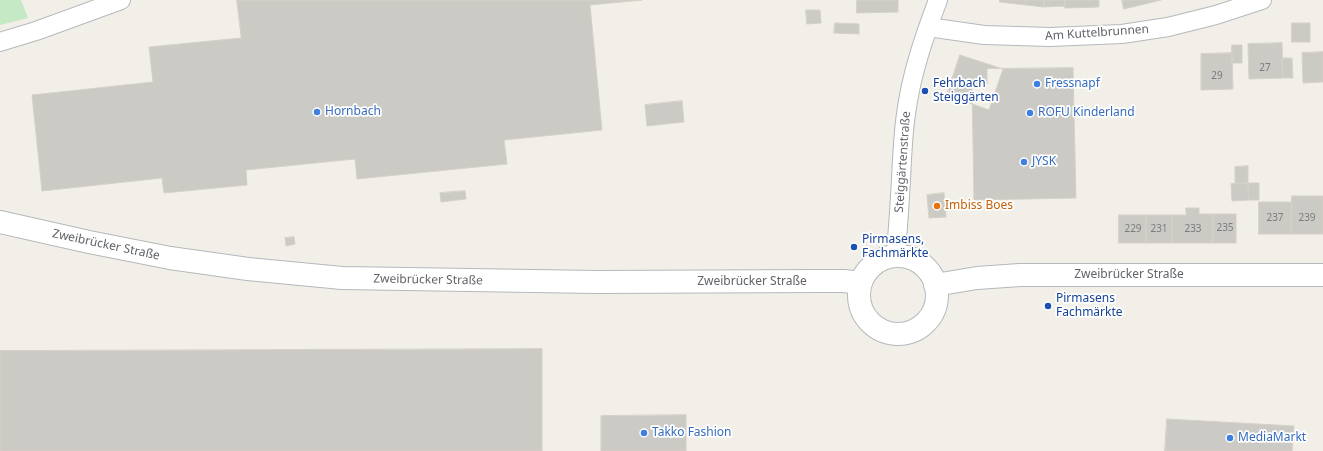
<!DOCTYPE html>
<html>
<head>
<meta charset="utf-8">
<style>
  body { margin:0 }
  canvas { display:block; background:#f1efe8 }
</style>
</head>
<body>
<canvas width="1323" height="451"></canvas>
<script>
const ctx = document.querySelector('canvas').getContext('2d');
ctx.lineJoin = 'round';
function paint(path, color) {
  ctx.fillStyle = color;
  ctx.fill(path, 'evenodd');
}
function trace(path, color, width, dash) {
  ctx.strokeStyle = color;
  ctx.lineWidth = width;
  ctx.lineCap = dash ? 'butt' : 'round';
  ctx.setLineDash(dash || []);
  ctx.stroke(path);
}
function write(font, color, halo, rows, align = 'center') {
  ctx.font = font + ' "Noto Sans",sans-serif';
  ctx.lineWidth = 3.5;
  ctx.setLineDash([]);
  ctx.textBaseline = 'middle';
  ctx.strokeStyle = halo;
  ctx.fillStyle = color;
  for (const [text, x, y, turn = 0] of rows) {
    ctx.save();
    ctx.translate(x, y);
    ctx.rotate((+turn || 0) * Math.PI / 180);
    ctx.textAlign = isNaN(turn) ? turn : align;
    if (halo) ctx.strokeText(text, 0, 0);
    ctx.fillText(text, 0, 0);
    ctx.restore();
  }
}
paint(new Path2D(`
  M0 0H21L28 18 0 25Z`), '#c5e8c5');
const building = new Path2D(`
  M237 0H642L590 5 602 130 504 140 507 164 357 179 355 159 246 170 247 185 164 193 162 178 42 191 32 95 153 82 149 47 241 38Z
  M857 0H898V12L857 13Z
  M1000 0H1026V5L1000 2Z
  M1026 0H1044V7L1026 5Z
  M1044 0H1065V6L1044 7Z
  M1065 0H1099V7L1065 8Z
  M1122 0H1161L1124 9Z
  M806 10H820L821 23 807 24Z
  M835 23 859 24V34L834 33Z
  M1292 23H1310V42H1292Z
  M1282 43 1283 78 1249 79 1248 44Z
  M1232 45H1242V63H1232Z
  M1323 52V82L1303 83 1302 53Z
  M1232 53 1233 89 1201 90V54Z
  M960 55 1003 69 989 110 947 95Z
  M1282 58H1292L1293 78H1283Z
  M1073 68 1076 198 974 200 972 84H987V69Z
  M682 101 684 122 647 126 645 105Z
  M1248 166V183L1235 184V167Z
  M1248 183 1249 200 1232 201 1231 184Z
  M1248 183H1259V200H1249Z
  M465 191 466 199 441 202 440 193Z
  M944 193 946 217 929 218 927 195Z
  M1292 196H1323V234H1291Z
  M1259 202H1292L1291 234H1259Z
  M1186 208H1199V214H1213V243H1172V215H1186Z
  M1213 214H1236V243H1213Z
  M1119 215H1146V243H1119Z
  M1146 215H1172V243H1146Z
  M294 237 295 244 286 246 285 238Z
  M542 349V451H0V351Z
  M686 415V451H601V416Z
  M1167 419 1294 426 1292 451H1165Z`);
paint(building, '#cccac5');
trace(building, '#d6d1c6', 1);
const minor = new Path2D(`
  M928 27 984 35 1050 37 1122 34 1168 27 1216 15 1262 0
  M0 42 36 31 121 0
  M896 256C897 236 899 216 900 196 902 168 902 141 906 114 911 75 924 37 938 0`);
const tertiary = new Path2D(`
  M0 222 89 242 170 258 248 269 342 278 597 282 821 281H844L861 283
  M859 295a39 39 0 1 1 78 0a39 39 0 1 1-78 0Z
  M935 285 977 278 1020 275H1323`);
trace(minor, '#b5b8bc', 20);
trace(tertiary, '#b5b8bc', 24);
trace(minor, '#fff', 18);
trace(tertiary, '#fff', 22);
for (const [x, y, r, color] of [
  [1037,84,4,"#3f7fe0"],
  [925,91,4,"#1a4fb4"],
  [317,112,4,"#3f7fe0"],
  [1030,113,4,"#3f7fe0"],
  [1024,162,4,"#3f7fe0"],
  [937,206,4,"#e8710a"],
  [854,247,4,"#1a4fb4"],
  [1048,306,4,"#1a4fb4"],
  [644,433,4,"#3f7fe0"],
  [1230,438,4,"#3f7fe0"]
]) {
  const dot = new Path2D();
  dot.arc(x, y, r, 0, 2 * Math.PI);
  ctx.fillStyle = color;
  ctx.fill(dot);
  trace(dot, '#fff', 1.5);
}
write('10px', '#7a7d7f', null, [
  ["27",1265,68],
  ["29",1217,76],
  ["237",1275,218],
  ["239",1307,218],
  ["235",1225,228],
  ["229",1133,229],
  ["231",1159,229],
  ["233",1193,229]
]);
write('12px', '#5f6368', '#fff', [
  ["Am Kuttelbrunnen",1097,33,-4],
  ["Steiggärtenstraße",903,162,-86],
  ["Zweibrücker Straße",106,245,12],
  ["Zweibrücker Straße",1129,275],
  ["Zweibrücker Straße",428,280,1],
  ["Zweibrücker Straße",752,282]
]);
write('12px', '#164399', '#fff', [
  ["Fehrbach",933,84],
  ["Steiggärten",933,98],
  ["Pirmasens,",862,240],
  ["Fachmärkte",862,254],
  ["Pirmasens",1056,299],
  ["Fachmärkte",1056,313]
], 'left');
write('12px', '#366cbe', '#fff', [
  ["Fressnapf",1045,84],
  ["Hornbach",325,112],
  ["ROFU Kinderland",1038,113],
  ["JYSK",1032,162],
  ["Takko Fashion",652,433],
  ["MediaMarkt",1238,438]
], 'left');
write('12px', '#c56008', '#fff', [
  ["Imbiss Boes",945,206]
], 'left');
</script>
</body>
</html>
